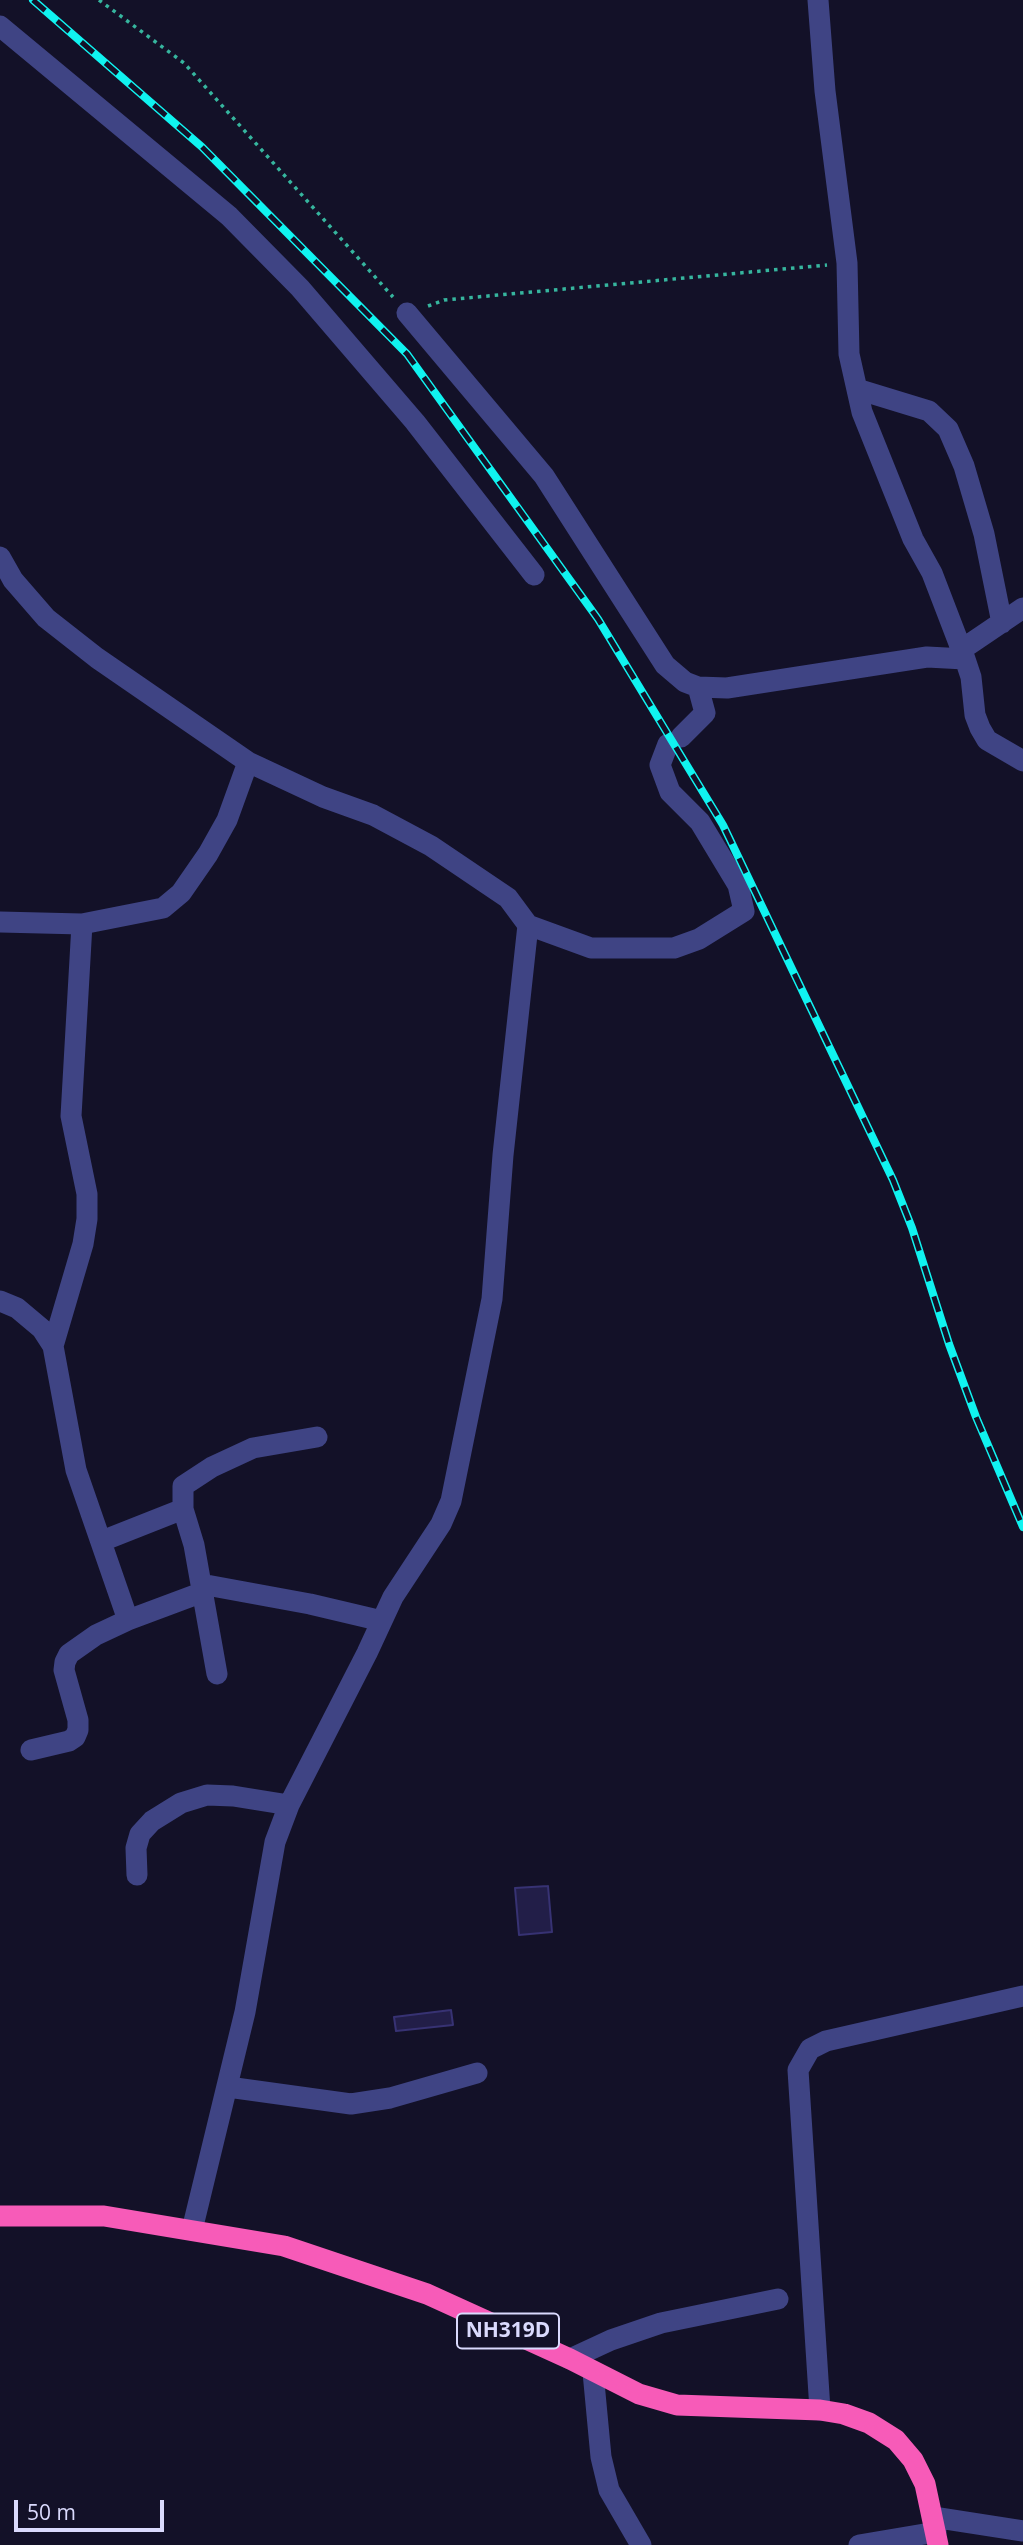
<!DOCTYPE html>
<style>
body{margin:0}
#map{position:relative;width:1023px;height:2545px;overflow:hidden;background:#131128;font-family:"Open Sans",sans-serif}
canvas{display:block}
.scale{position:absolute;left:14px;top:2500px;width:150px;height:32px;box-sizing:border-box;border:4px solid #dadafd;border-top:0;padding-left:9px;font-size:21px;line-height:24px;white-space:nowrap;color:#dadafd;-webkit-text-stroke:5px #131128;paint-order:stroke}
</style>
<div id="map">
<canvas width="1023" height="2545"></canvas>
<div class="scale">50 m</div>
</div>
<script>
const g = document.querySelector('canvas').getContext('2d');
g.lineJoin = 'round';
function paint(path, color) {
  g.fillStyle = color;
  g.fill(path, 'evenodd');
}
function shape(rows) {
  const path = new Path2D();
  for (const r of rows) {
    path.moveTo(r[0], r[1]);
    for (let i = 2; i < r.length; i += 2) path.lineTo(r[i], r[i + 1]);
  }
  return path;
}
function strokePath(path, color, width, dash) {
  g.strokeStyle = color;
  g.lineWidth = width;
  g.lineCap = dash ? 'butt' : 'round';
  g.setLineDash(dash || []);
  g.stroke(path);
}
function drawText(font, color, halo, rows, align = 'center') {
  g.font = font + ' "Open Sans",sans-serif';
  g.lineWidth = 6;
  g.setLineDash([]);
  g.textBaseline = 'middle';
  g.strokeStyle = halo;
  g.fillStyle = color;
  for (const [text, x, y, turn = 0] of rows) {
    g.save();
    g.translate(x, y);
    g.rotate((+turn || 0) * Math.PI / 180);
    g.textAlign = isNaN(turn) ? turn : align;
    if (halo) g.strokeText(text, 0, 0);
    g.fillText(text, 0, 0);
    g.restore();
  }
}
const building = shape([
 [548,1886,552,1932,519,1935,515,1888,548,1886],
 [451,2010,453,2025,396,2031,394,2017,451,2010]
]);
paint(building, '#221e48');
strokePath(building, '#373273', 2);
strokePath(shape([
 [99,0,184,63,393,297],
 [428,306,444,300,827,265]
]), '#36b59e', 3.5, [3.5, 5]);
strokePath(shape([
 [818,0,825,91,847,263,849,354,862,412,913,539,932,573,965,659],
 [0,26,229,216,300,288,415,422,534,575],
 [407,313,544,476,665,665,685,682,698,687,727,688,927,657,965,659,971,677,975,715,980,728,987,740,1023,761],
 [857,389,929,411,948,429,964,466,984,534,1002,623],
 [0,557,13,580,46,618,97,658,248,762,323,797,373,815,431,846,508,898,528,925,591,948,674,948,699,939,744,911,738,885,700,822,670,792,660,765,668,744],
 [961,650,1023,608],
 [681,737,705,713,698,687],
 [0,922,82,924,163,908,181,893,208,854,227,820,248,762],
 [0,1301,17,1308,42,1329,53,1346,76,1470,128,1620],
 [53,1346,83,1244,87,1219,87,1194,71,1116,82,924],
 [183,1509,183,1486,212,1467,253,1448,317,1437],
 [102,1541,183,1509,194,1545,217,1674],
 [201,1584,310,1604,382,1621],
 [31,1750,69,1741,75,1737,78,1730,78,1720,64,1670,65,1662,69,1654,96,1635,128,1620,203,1592],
 [137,1875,136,1848,140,1834,152,1821,181,1803,207,1795,233,1796,289,1805],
 [228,2087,351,2104,390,2098,477,2073],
 [192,2230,245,2012,275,1842,289,1805,367,1653,393,1597,441,1524,451,1501,492,1299,503,1155,528,925],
 [570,2359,611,2340,661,2323,778,2299],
 [593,2372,601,2457,609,2490,641,2545],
 [820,2410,798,2070,810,2049,826,2041,1023,1996],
 [933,2517,1023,2531],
 [859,2545,936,2532]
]), '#3f4484', 21);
strokePath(shape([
 [0,2216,104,2216,284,2246,427,2294,570,2359,639,2394,677,2405,820,2410,844,2414,869,2423,896,2440,913,2460,925,2484,938,2545]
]), '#f75bb8', 21);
const rail = shape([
 [33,0,202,147,407,354,598,619,723,825,893,1180,912,1228,949,1344,976,1417,1023,1527]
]);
strokePath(rail, '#10f3f0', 8);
strokePath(rail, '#131128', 5, [16]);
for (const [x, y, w] of [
 [508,2331,102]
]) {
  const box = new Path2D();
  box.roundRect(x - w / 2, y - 17.5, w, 35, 5);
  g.fillStyle = '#131128';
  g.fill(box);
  strokePath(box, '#dadafd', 2);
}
drawText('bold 21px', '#dadafd', null, [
 ["NH319D",508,2331]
]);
</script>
